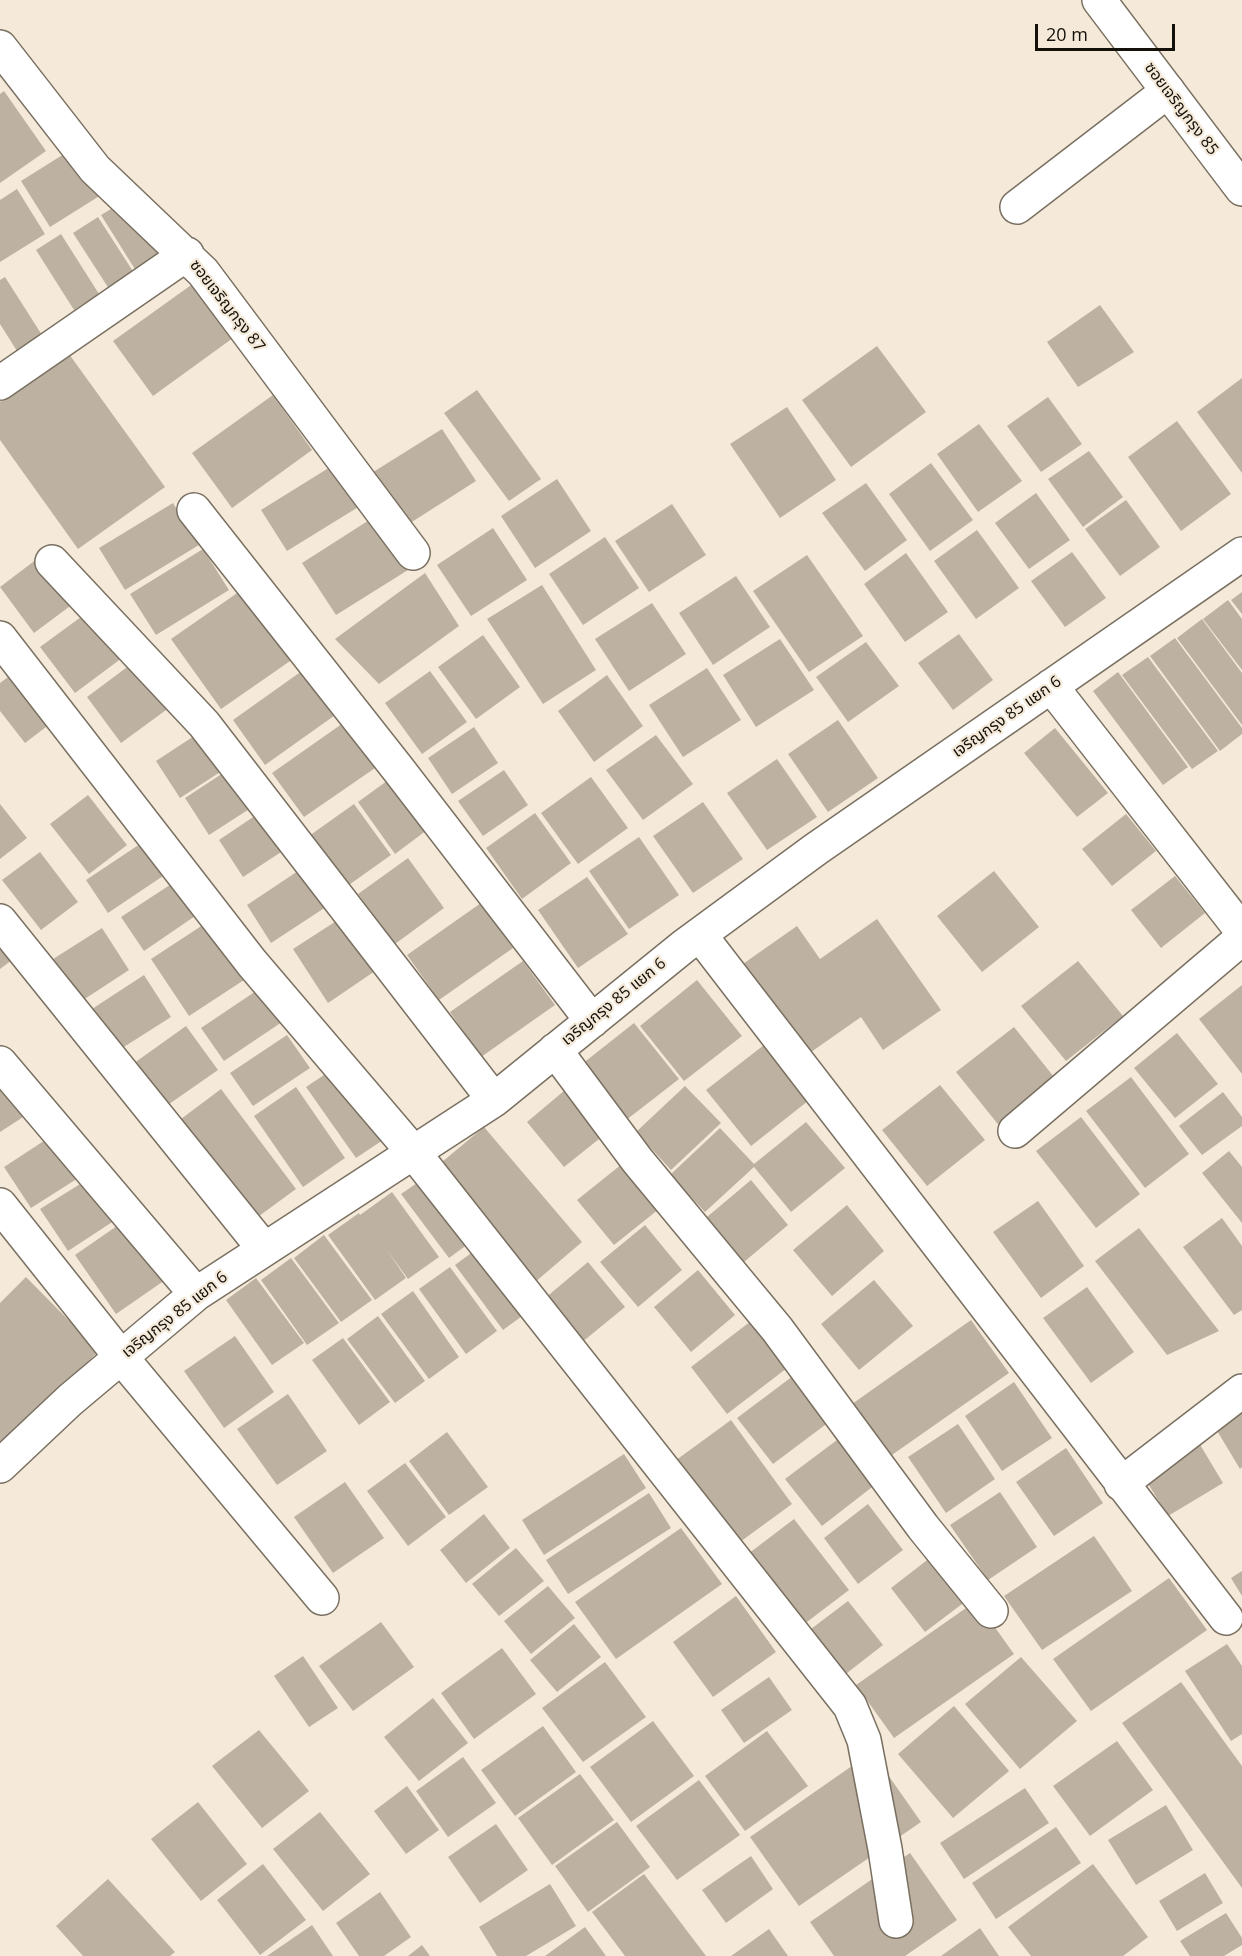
<!DOCTYPE html>
<meta charset="utf-8">
<style>
body{margin:0}
#map{position:relative;width:1242px;height:1956px;overflow:hidden;background:#f5ead9;font-family:"Open Sans",sans-serif}
canvas{display:block}
.scale{position:absolute;left:1035px;top:24px;width:140px;height:27px;box-sizing:border-box;border:3px solid #14110b;border-top:0;padding-left:8px;font-size:18px;line-height:21px;white-space:nowrap;color:#14110b;-webkit-text-stroke:4px #f5ead9;paint-order:stroke}
</style>
<div id="map">
<canvas width="1242" height="1956"></canvas>
<div class="scale">20 m</div>
</div>
<script>
const g = document.querySelector('canvas').getContext('2d');
g.lineJoin = 'round';
function paint(path, color) {
  g.fillStyle = color;
  g.fill(path, 'evenodd');
}
function shape(rows) {
  const path = new Path2D();
  for (const r of rows) {
    path.moveTo(r[0], r[1]);
    for (let i = 2; i < r.length; i += 2) path.lineTo(r[i], r[i + 1]);
  }
  return path;
}
function strokePath(path, color, width, dash) {
  g.strokeStyle = color;
  g.lineWidth = width;
  g.lineCap = dash ? 'butt' : 'round';
  g.setLineDash(dash || []);
  g.stroke(path);
}
function drawText(font, color, halo, rows, align = 'center') {
  g.font = font + ' "Open Sans","Noto Sans Thai",sans-serif';
  g.lineWidth = 4.5;
  g.setLineDash([]);
  g.textBaseline = 'middle';
  g.strokeStyle = halo;
  g.fillStyle = color;
  for (const [text, x, y, turn = 0] of rows) {
    g.save();
    g.translate(x, y);
    g.rotate((+turn || 0) * Math.PI / 180);
    g.textAlign = isNaN(turn) ? turn : align;
    if (halo) g.strokeText(text, 0, 0);
    g.fillText(text, 0, 0);
    g.restore();
  }
}
paint(shape([
 [4,91,46,151,0,183,0,94],
 [72,149,101,195,50,227,21,181],
 [17,189,45,234,0,262,0,200],
 [126,200,163,258,138,274,101,215],
 [98,217,136,276,111,292,73,233],
 [61,234,99,294,74,310,36,250],
 [5,277,42,335,17,351,0,324,0,280],
 [194,283,233,338,153,396,113,341],
 [1100,305,1134,352,1078,387,1047,342],
 [877,346,926,412,851,467,802,400],
 [69,354,165,487,78,549,0,440,0,402],
 [1242,378,1242,473,1197,412],
 [477,390,541,479,509,501,444,413],
 [273,395,312,450,232,508,192,453],
 [1048,397,1082,444,1041,472,1007,426],
 [787,407,836,480,780,518,730,444],
 [1177,421,1231,494,1181,531,1128,457],
 [979,424,1022,481,978,512,937,454],
 [442,429,476,481,404,527,370,474],
 [1089,451,1123,497,1083,527,1048,479],
 [931,463,973,520,930,551,889,494],
 [335,464,360,506,287,551,261,510],
 [557,479,591,531,535,568,501,516],
 [866,483,907,540,865,571,822,513],
 [1036,493,1070,540,1029,569,995,523],
 [1126,500,1160,547,1120,576,1085,529],
 [173,503,199,545,125,590,99,548],
 [672,504,706,555,649,592,615,541],
 [374,517,408,570,336,615,302,563],
 [493,528,527,580,471,616,437,565],
 [977,530,1019,588,976,619,934,561],
 [605,537,639,588,583,625,549,574],
 [54,546,89,592,34,633,0,587],
 [203,549,229,590,156,635,130,594],
 [1072,552,1106,598,1065,627,1031,581],
 [906,553,948,612,905,642,864,584],
 [807,555,863,636,809,672,753,591],
 [425,573,459,626,379,684,335,639],
 [736,576,770,627,713,665,679,613],
 [542,585,596,670,543,704,487,619],
 [243,589,293,659,221,709,171,639],
 [1242,592,1242,614,1231,600],
 [1228,600,1242,619,1242,670,1203,619],
 [652,603,686,654,629,691,595,639],
 [96,606,130,652,75,693,40,647],
 [1202,619,1242,673,1242,725,1177,638],
 [959,634,993,680,953,710,918,663],
 [483,635,520,687,476,719,438,667],
 [1175,638,1242,728,1242,734,1220,751,1150,656],
 [780,639,814,690,756,727,723,675],
 [866,642,899,686,848,722,816,677],
 [142,656,177,702,121,743,87,697],
 [1148,657,1218,751,1192,769,1122,675],
 [24,665,63,714,25,743,0,711,0,683],
 [306,668,338,713,265,765,233,720],
 [707,668,741,720,683,757,649,705],
 [430,671,467,722,422,754,385,703],
 [1118,672,1188,767,1163,785,1093,691],
 [607,675,643,726,594,762,558,711],
 [838,720,878,778,828,812,788,754],
 [217,721,242,758,180,798,156,761],
 [346,721,378,766,304,817,272,773],
 [474,727,498,763,452,794,428,758],
 [1055,728,1108,793,1077,817,1024,753],
 [656,735,693,784,643,820,606,770],
 [246,758,271,795,209,835,185,798],
 [777,759,817,817,767,850,727,793],
 [402,770,439,821,395,854,358,802],
 [504,770,528,805,483,836,458,801],
 [591,777,628,828,578,864,541,813],
 [88,795,127,845,89,874,50,824],
 [280,799,304,837,243,877,219,840],
 [703,802,743,859,693,893,653,836],
 [0,804,27,838,0,859],
 [354,804,391,855,346,887,309,836],
 [535,813,571,863,522,899,486,848],
 [1126,814,1156,851,1112,886,1082,849],
 [639,837,679,895,629,929,589,871],
 [143,842,166,874,108,913,86,880],
 [40,852,78,902,41,930,2,880],
 [408,858,444,908,395,944,358,894],
 [307,865,332,903,271,943,247,905],
 [994,871,1039,927,982,972,937,916],
 [1175,876,1205,913,1161,948,1131,910],
 [587,877,628,934,578,968,538,910],
 [179,879,201,912,144,951,121,917],
 [481,903,513,948,439,1000,407,955],
 [344,916,378,969,328,1003,293,949],
 [877,919,941,1010,883,1050,861,1017,804,1057,740,966,797,926,820,959],
 [209,921,247,978,189,1016,151,959],
 [102,928,129,970,77,1004,50,961],
 [0,935,16,957,0,969],
 [523,961,555,1005,481,1057,450,1012],
 [1078,961,1123,1016,1066,1061,1021,1006],
 [144,975,171,1017,119,1050,92,1009],
 [697,980,742,1036,684,1081,640,1026],
 [1242,985,1242,1074,1199,1019],
 [259,989,282,1022,224,1061,201,1028],
 [634,1023,679,1079,621,1124,577,1068],
 [186,1026,218,1070,162,1109,130,1066],
 [1014,1027,1058,1082,1001,1128,956,1072],
 [1177,1033,1218,1084,1175,1118,1134,1068],
 [287,1035,310,1068,253,1106,230,1073],
 [764,1045,808,1101,751,1146,706,1090],
 [348,1059,398,1130,356,1158,306,1087],
 [0,1073,34,1110,0,1132],
 [1131,1077,1189,1154,1145,1188,1086,1111],
 [571,1085,609,1131,564,1167,527,1122],
 [940,1085,985,1140,927,1186,882,1130],
 [685,1086,721,1123,671,1170,636,1132],
 [296,1087,345,1158,303,1187,254,1116],
 [221,1089,296,1189,240,1230,165,1131],
 [1223,1092,1242,1117,1242,1126,1202,1155,1179,1126],
 [1081,1117,1140,1194,1096,1228,1036,1151],
 [806,1122,845,1168,791,1212,754,1167,705,1212,670,1175,720,1128,754,1164],
 [484,1127,582,1242,534,1283,436,1167],
 [56,1133,83,1175,31,1208,4,1167],
 [1229,1151,1242,1167,1242,1223,1202,1173],
 [622,1164,659,1209,614,1245,577,1200],
 [433,1172,479,1236,449,1258,401,1194],
 [93,1176,120,1217,68,1251,40,1209],
 [751,1180,788,1225,744,1262,707,1217],
 [392,1192,439,1257,408,1279,387,1250,406,1278,375,1300,328,1235,359,1213,360,1215],
 [1038,1201,1084,1266,1041,1298,993,1232],
 [847,1205,884,1251,832,1296,793,1250],
 [1222,1218,1242,1246,1242,1310,1234,1315,1183,1247],
 [127,1219,168,1278,116,1314,75,1255],
 [645,1225,682,1270,638,1307,600,1262],
 [1139,1228,1219,1331,1167,1355,1095,1261],
 [324,1235,372,1300,341,1322,294,1258],
 [486,1242,533,1308,503,1330,455,1265],
 [291,1258,339,1323,307,1345,261,1280],
 [588,1262,625,1307,581,1343,544,1299],
 [450,1267,497,1331,466,1354,419,1289],
 [698,1270,735,1315,691,1352,654,1307],
 [26,1277,99,1351,0,1446,0,1303],
 [256,1278,304,1343,272,1365,226,1300],
 [874,1280,913,1326,859,1370,821,1324],
 [1087,1287,1134,1352,1091,1383,1043,1318],
 [413,1291,459,1357,429,1379,381,1314],
 [378,1316,425,1381,395,1403,347,1339],
 [755,1318,791,1365,727,1414,691,1367],
 [971,1320,1009,1373,889,1457,852,1404],
 [235,1336,274,1392,224,1428,184,1371],
 [343,1338,390,1402,359,1425,312,1360],
 [801,1370,837,1416,773,1464,737,1418],
 [1014,1382,1052,1438,1002,1471,965,1416],
 [288,1394,327,1451,277,1485,237,1429],
 [1242,1413,1242,1467,1240,1469,1216,1429],
 [731,1420,792,1504,729,1550,668,1466],
 [958,1424,995,1479,946,1513,908,1457],
 [849,1431,885,1477,822,1526,785,1479],
 [447,1432,488,1487,449,1515,409,1461],
 [1199,1443,1223,1483,1168,1516,1144,1477],
 [1066,1448,1103,1503,1054,1536,1016,1482],
 [624,1454,646,1488,544,1555,522,1520],
 [405,1463,446,1517,408,1546,367,1491],
 [345,1482,384,1538,333,1573,294,1517],
 [1000,1492,1037,1547,988,1580,950,1525],
 [649,1493,671,1528,568,1594,546,1560],
 [868,1504,903,1550,858,1584,824,1538],
 [484,1514,510,1548,466,1583,440,1550],
 [794,1519,849,1590,803,1625,748,1554],
 [681,1528,722,1584,616,1659,575,1602],
 [1094,1536,1132,1591,1042,1650,1004,1596],
 [516,1548,544,1581,499,1616,472,1584],
 [935,1554,970,1598,925,1632,891,1588],
 [1242,1571,1242,1596,1231,1578],
 [1169,1578,1207,1630,1091,1711,1053,1659],
 [548,1586,575,1618,531,1654,504,1621],
 [736,1596,776,1652,713,1697,673,1642],
 [848,1601,883,1645,838,1680,803,1635],
 [976,1601,1014,1654,894,1738,856,1685],
 [381,1622,414,1667,353,1711,319,1666],
 [574,1624,601,1657,557,1692,530,1660],
 [1227,1644,1242,1666,1242,1734,1231,1741,1185,1671],
 [502,1648,536,1694,474,1739,441,1693],
 [303,1656,338,1708,309,1727,274,1676],
 [1021,1657,1077,1721,1020,1769,965,1704],
 [605,1662,646,1717,583,1762,542,1708],
 [769,1677,792,1710,744,1743,721,1710],
 [1181,1682,1242,1766,1242,1888,1122,1723],
 [433,1698,468,1743,419,1781,384,1737],
 [954,1706,1009,1771,953,1818,898,1754],
 [653,1721,694,1776,631,1822,590,1767],
 [543,1726,576,1772,515,1816,481,1770],
 [259,1730,309,1791,262,1828,212,1766],
 [767,1731,808,1786,745,1831,705,1776],
 [1117,1741,1153,1790,1090,1836,1053,1786],
 [872,1752,921,1822,799,1906,750,1837],
 [463,1757,496,1803,448,1837,416,1791],
 [580,1774,614,1820,552,1865,518,1818],
 [699,1780,740,1835,677,1880,636,1826],
 [407,1786,439,1830,406,1854,374,1811],
 [1025,1788,1049,1823,964,1879,940,1843],
 [198,1802,247,1864,201,1901,151,1839],
 [1166,1805,1193,1850,1136,1885,1108,1840],
 [320,1812,370,1874,323,1911,273,1849],
 [617,1822,650,1867,588,1912,555,1866],
 [496,1824,528,1870,480,1903,448,1857],
 [1056,1827,1081,1863,996,1919,972,1883],
 [910,1853,957,1920,905,1956,834,1956,810,1922],
 [751,1856,773,1889,726,1923,702,1890],
 [263,1864,306,1920,260,1955,217,1900],
 [1093,1864,1148,1937,1123,1956,1031,1956,1008,1927],
 [1205,1873,1223,1903,1177,1931,1159,1901],
 [644,1874,706,1956,625,1956,592,1912],
 [108,1879,175,1952,170,1956,83,1956,56,1926],
 [550,1884,576,1926,526,1956,497,1956,479,1927],
 [380,1892,411,1937,384,1956,359,1956,336,1923],
 [1226,1913,1242,1938,1242,1945,1224,1956,1190,1956,1180,1941],
 [312,1925,333,1956,267,1956],
 [585,1927,606,1956,545,1956],
 [980,1928,999,1956,941,1956],
 [769,1929,788,1956,731,1956],
 [422,1945,430,1956,408,1956]
]), '#bdb2a2');
const minor = shape([
 [0,47,95,169,203,272,413,553],
 [1017,207,1168,91],
 [0,383,187,254],
 [194,510,398,769,592,1021],
 [52,562,204,724,494,1100],
 [0,638,252,963,414,1153,850,1706,864,1740,885,1849,896,1921],
 [1051,686,1242,931],
 [0,921,264,1249],
 [700,935,1226,1618],
 [555,1050,637,1160,777,1329,923,1527,991,1611],
 [0,1063,196,1294],
 [1015,1131,1242,938],
 [0,1205,121,1357,322,1598],
 [0,1466,70,1400,196,1294,494,1100,684,946,816,849,1242,554],
 [1121,1484,1242,1391]
]);
const tertiary = shape([
 [1099,0,1242,189]
]);
strokePath(minor, '#7a7061', 36);
strokePath(tertiary, '#7a7061', 36);
strokePath(minor, '#fff', 33);
strokePath(tertiary, '#fff', 33);
drawText('16px', '#14110b', '#f5ead9', [
 ["ซอยเจริญกรุง 85",1181,109,53],
 ["ซอยเจริญกรุง 87",227,306,52],
 ["เจริญกรุง 85 แยก 6",1007,717,-35],
 ["เจริญกรุง 85 แยก 6",614,1002,-39],
 ["เจริญกรุง 85 แยก 6",175,1315,-38]
]);
</script>
